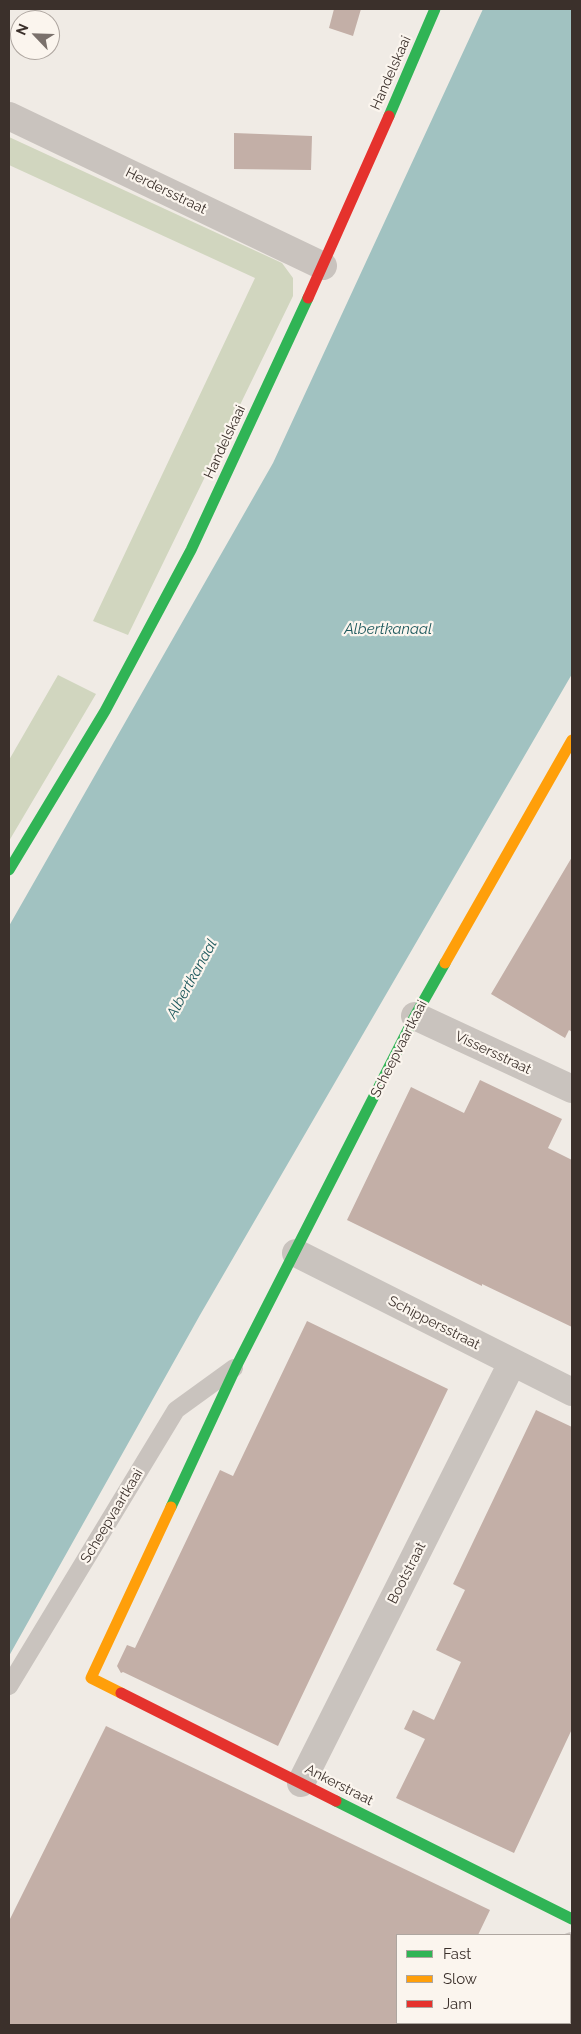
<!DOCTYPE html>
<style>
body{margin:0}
#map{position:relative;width:581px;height:2034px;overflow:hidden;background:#f0ebe5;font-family:Raleway,sans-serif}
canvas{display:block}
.frame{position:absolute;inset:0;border:10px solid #3b302b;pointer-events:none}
.legend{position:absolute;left:396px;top:1934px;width:175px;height:90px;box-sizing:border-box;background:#fbf5ee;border:1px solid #aea6a0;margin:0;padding:6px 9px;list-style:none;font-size:15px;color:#3b302b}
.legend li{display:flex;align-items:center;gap:10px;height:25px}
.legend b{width:25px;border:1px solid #aea6a0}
.north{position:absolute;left:10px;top:10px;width:50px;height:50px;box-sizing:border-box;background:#fbf5ee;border:1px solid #aea6a0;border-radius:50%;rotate:294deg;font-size:14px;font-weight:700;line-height:20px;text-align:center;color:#3b302b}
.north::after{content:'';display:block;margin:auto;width:18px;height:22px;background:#7a716c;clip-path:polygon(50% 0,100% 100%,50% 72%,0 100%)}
</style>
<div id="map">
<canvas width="581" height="2034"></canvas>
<div class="frame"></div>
<ul class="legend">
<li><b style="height:6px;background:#30b455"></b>Fast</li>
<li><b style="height:6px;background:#ff9f0a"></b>Slow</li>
<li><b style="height:6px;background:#e5322d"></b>Jam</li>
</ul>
<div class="north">N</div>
</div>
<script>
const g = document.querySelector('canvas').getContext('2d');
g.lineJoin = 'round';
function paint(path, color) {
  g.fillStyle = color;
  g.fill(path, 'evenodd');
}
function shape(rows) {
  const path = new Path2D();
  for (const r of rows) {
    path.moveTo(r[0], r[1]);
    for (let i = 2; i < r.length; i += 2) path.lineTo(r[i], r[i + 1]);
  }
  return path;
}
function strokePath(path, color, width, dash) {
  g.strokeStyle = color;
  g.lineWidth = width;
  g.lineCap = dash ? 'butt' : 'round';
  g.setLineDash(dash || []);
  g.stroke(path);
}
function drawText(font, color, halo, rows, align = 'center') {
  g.font = font + ' Raleway,sans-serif';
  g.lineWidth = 4.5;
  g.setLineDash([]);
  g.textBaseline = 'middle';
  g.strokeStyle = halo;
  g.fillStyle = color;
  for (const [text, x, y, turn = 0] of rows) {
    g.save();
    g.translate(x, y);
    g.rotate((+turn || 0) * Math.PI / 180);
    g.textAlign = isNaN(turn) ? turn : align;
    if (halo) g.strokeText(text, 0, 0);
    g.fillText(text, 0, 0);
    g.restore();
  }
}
paint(shape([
 [9,137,282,263,293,278,293,296,128,635,93,621,255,278,9,165],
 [58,675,96,694,9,841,9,760]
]), '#d1d6bf');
paint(shape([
 [483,9,572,9,572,674,200,1315,9,1656,9,926,273,463]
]), '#a1c2c1');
paint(shape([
 [334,9,361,9,353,36,329,28],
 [234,133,312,136,311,170,234,169],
 [572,857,572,1032,569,1030,565,1038,491,994],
 [480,1080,562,1119,548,1148,572,1160,572,1327,482,1284,482,1286,347,1220,411,1087,464,1113],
 [307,1321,448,1389,278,1746,123,1672,121,1673,117,1666,127,1645,135,1648,220,1470,233,1476],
 [536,1410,572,1427,572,1729,514,1853,396,1798,425,1739,404,1729,413,1710,434,1720,461,1662,436,1650,465,1590,453,1584],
 [106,1726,490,1910,478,1935,397,1935,397,2023,434,2023,433,2025,9,2025,9,1921]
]), '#c3afa7');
strokePath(shape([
 [9,1686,176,1410,234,1368]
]), '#c9c3be', 18);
strokePath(shape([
 [9,116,323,266],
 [415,1016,572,1089],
 [296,1253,572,1392],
 [301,1783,512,1363],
 [570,1952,572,1946],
 [535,2025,536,2023]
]), '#c9c3be', 28);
strokePath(shape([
 [389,116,435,9],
 [9,870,105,711,191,550,308,298],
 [171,1507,237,1365,415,1016,445,963],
 [336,1801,572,1919]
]), '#30b455', 11);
strokePath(shape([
 [445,963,572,740],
 [121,1693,91,1678,171,1507]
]), '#ff9f0a', 11);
strokePath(shape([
 [308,298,389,116],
 [121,1693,336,1801]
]), '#e5322d', 11);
drawText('14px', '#3b302b', '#fbf5ee', [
 ["Handelskaai",391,73,-66],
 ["Herdersstraat",166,191,26],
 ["Handelskaai",225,442,-65],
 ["Scheepvaartkaai",399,1049,-63],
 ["Vissersstraat",493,1053,25],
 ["Schippersstraat",434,1323,27],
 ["Scheepvaartkaai",112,1516,-59],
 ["Bootstraat",407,1573,-63],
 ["Ankerstraat",339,1785,27]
]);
drawText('italic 15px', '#1f5a5e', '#fbf5ee', [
 ["Albertkanaal",388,629],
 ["Albertkanaal",192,979,-61]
]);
</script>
